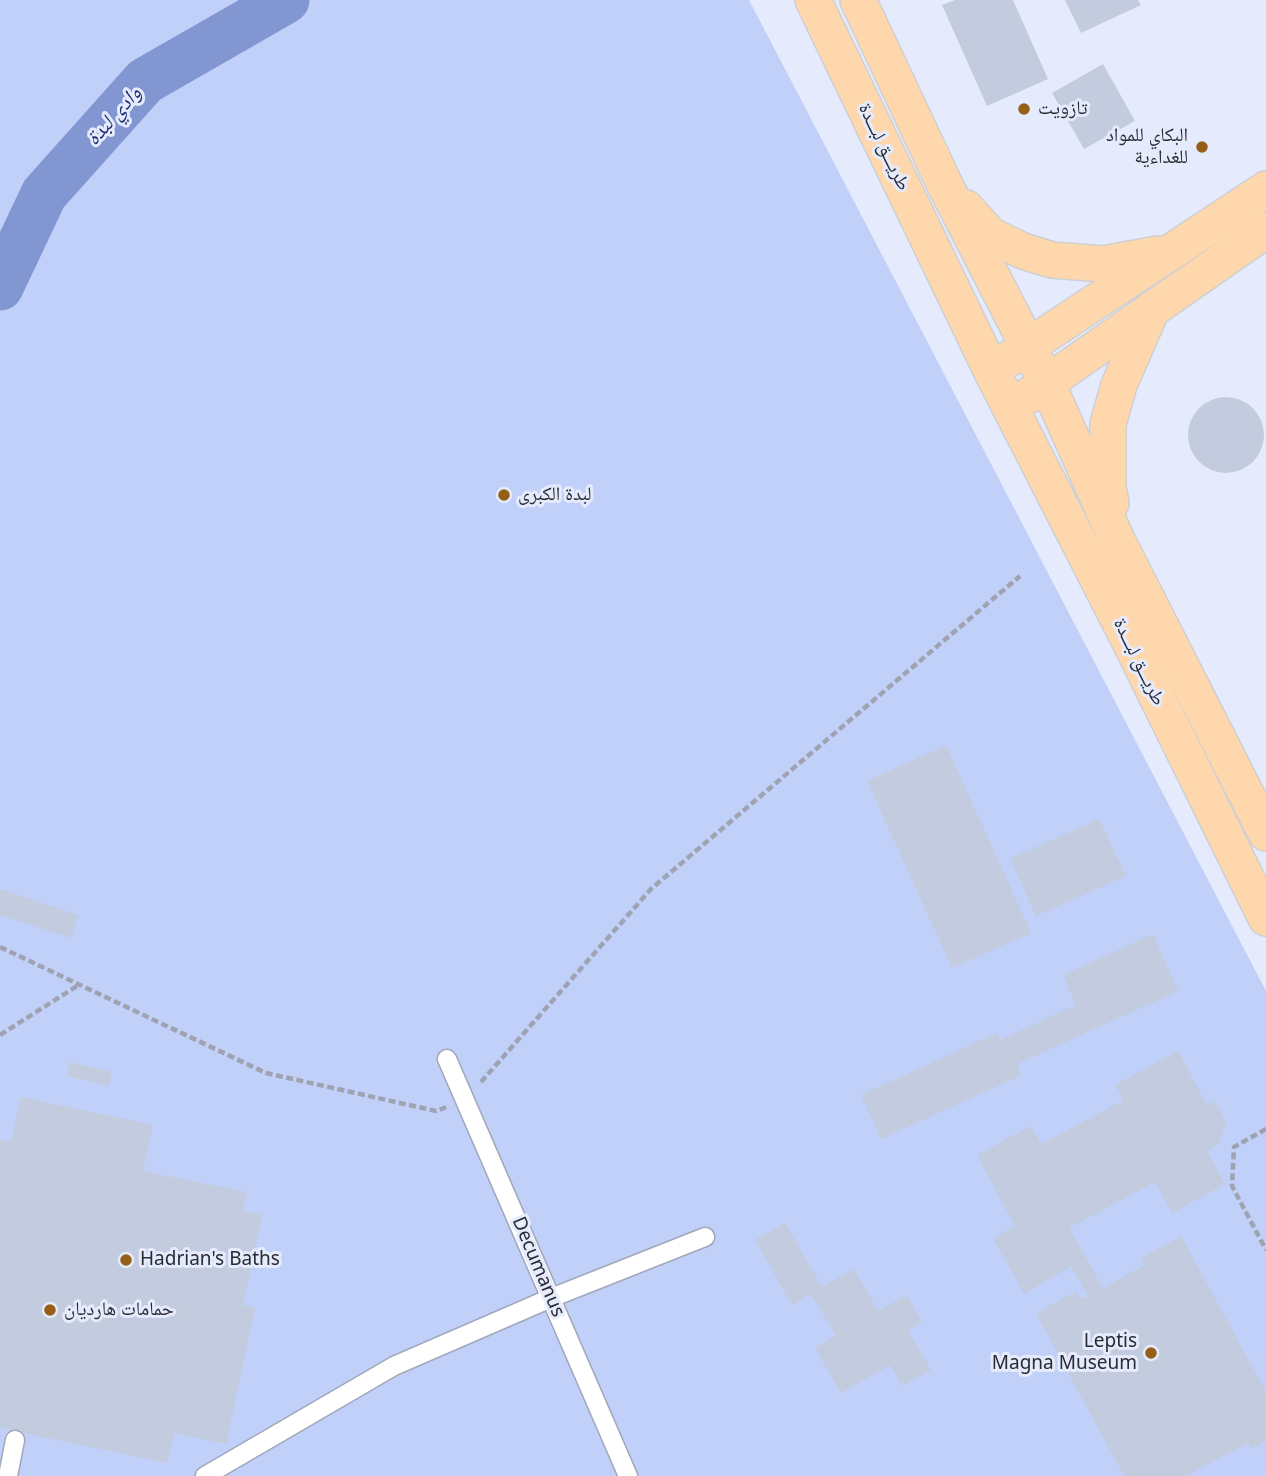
<!DOCTYPE html>
<meta charset="utf-8">
<style>
body{margin:0}
canvas{display:block;background:#e5ebfc}
</style>
<canvas width="1266" height="1476"></canvas>
<script>
const g = document.querySelector('canvas').getContext('2d');
g.lineJoin = 'round';
function paint(path, color) {
  g.fillStyle = color;
  g.fill(path, 'evenodd');
}
function shape(rows) {
  const path = new Path2D();
  for (const r of rows) {
    if (r.length === 3) {
      path.moveTo(r[0] + r[2], r[1]);
      path.arc(r[0], r[1], r[2], 0, 2 * Math.PI);
      continue;
    }
    path.moveTo(r[0], r[1]);
    for (let i = 2; i < r.length; i += 2) path.lineTo(r[i], r[i + 1]);
  }
  return path;
}
function strokePath(path, color, width, dash) {
  g.strokeStyle = color;
  g.lineWidth = width;
  g.lineCap = dash ? 'butt' : 'round';
  g.setLineDash(dash || []);
  g.stroke(path);
}
function drawText(font, color, halo, rows, align = 'center') {
  g.font = font + ' "Noto Sans","Noto Naskh Arabic",sans-serif';
  g.lineWidth = 6;
  g.setLineDash([]);
  g.textBaseline = 'middle';
  g.strokeStyle = halo;
  g.fillStyle = color;
  for (const [text, x, y, turn = 0] of rows) {
    g.save();
    g.translate(x, y);
    g.rotate((+turn || 0) * Math.PI / 180);
    g.textAlign = isNaN(turn) ? turn : align;
    if (halo) g.strokeText(text, 0, 0);
    g.fillText(text, 0, 0);
    g.restore();
  }
}
paint(shape([
 [0,0,749,0,1266,991,1266,1476,0,1476]
]), '#c0d0f9');
strokePath(shape([
 [0,287,44,194,145,81,286,0]
]), '#8297d2', 47);
paint(shape([
 [955,0,1013,0,1048,79,987,106,942,5],
 [1065,0,1138,0,1141,5,1081,33],
 [1103,64,1135,121,1084,149,1052,93],
 [1226,435,38],
 [946,745,1031,933,952,968,867,781],
 [1099,819,1126,876,1036,916,1010,859],
 [0,889,78,915,71,938,0,915],
 [1153,934,1178,991,1017,1064,1022,1075,881,1139,861,1095,997,1033,1000,1040,1076,1005,1063,975],
 [1178,1051,1207,1105,1215,1101,1226,1122,1218,1145,1207,1151,1225,1184,1172,1213,1155,1182,1069,1228,1103,1288,1145,1265,1141,1258,1181,1236,1266,1392,1266,1441,1252,1449,1248,1443,1186,1476,1124,1476,1036,1313,1077,1291,1081,1299,1088,1296,1071,1266,1024,1294,993,1238,1015,1226,977,1155,1031,1126,1041,1144,1124,1100,1115,1085],
 [70,1062,112,1072,109,1086,67,1076],
 [21,1097,153,1125,143,1171,247,1192,243,1211,262,1215,243,1305,255,1308,226,1444,174,1433,167,1463,0,1428,0,1140,11,1142],
 [785,1223,822,1287,854,1269,878,1311,907,1295,922,1322,908,1330,931,1370,902,1386,890,1365,841,1393,815,1348,836,1336,811,1294,792,1305,755,1240]
]), '#c3cbde');
const pedestrian = shape([
 [447,1059,628,1476],
 [8,1476,15,1440],
 [205,1476,394,1366,551,1298,705,1237]
]);
const primary = shape([
 [813,0,991,370,1130,642,1266,918],
 [858,0,945,185,1047,383,1116,538,1266,833],
 [966,208,990,235,1023,251,1052,260,1103,264,1158,254],
 [1009,359,1266,189],
 [1028,396,1266,230],
 [1111,503,1108,487,1108,424,1119,385,1152,309]
]);
strokePath(pedestrian, '#a1a8bb', 21);
strokePath(primary, '#d0d0d2', 38);
strokePath(shape([
 [0,947,266,1073,436,1111,447,1107],
 [0,1035,77,986],
 [481,1082,651,889,1020,576],
 [1266,1129,1234,1147,1232,1186,1266,1250]
]), '#9fa3b1', 4.5, [7, 3.5]);
strokePath(pedestrian, '#fff', 18);
strokePath(primary, '#ffd7ac', 35);
for (const [x, y, r, color] of [
 [1024,109,7,"#965f18"],
 [1202,147,7,"#965f18"],
 [504,495,7,"#965f18"],
 [126,1260,7,"#965f18"],
 [50,1310,7,"#965f18"],
 [1151,1353,7,"#965f18"]
]) {
  const dot = new Path2D();
  dot.arc(x, y, r, 0, 2 * Math.PI);
  g.fillStyle = color;
  g.fill(dot);
  strokePath(dot, '#e5ebfc', 2.5);
}
drawText('19px', '#282b32', '#e5ebfc', [
 ["تازويت",1038,109],
 ["البكاي للمواد",1188,136,"right"],
 ["للغداءية",1188,158,"right"],
 ["لبدة الكبرى",518,495],
 ["Hadrian's Baths",140,1260],
 ["حمامات هارديان",64,1310],
 ["Leptis",1137,1342,"right"],
 ["Magna Museum",1137,1364,"right"]
], 'left');
drawText('19px', '#282b32', '#e5ebfc', [
 ["طريـــق لبـــدة",884,147,64],
 ["طريـــق لبـــدة",1139,662,64],
 ["Decumanus",538,1267,67]
]);
drawText('italic 21px', '#1d2d72', '#e5ebfc', [
 ["وادي لبدة",114,116,-48]
]);
</script>
